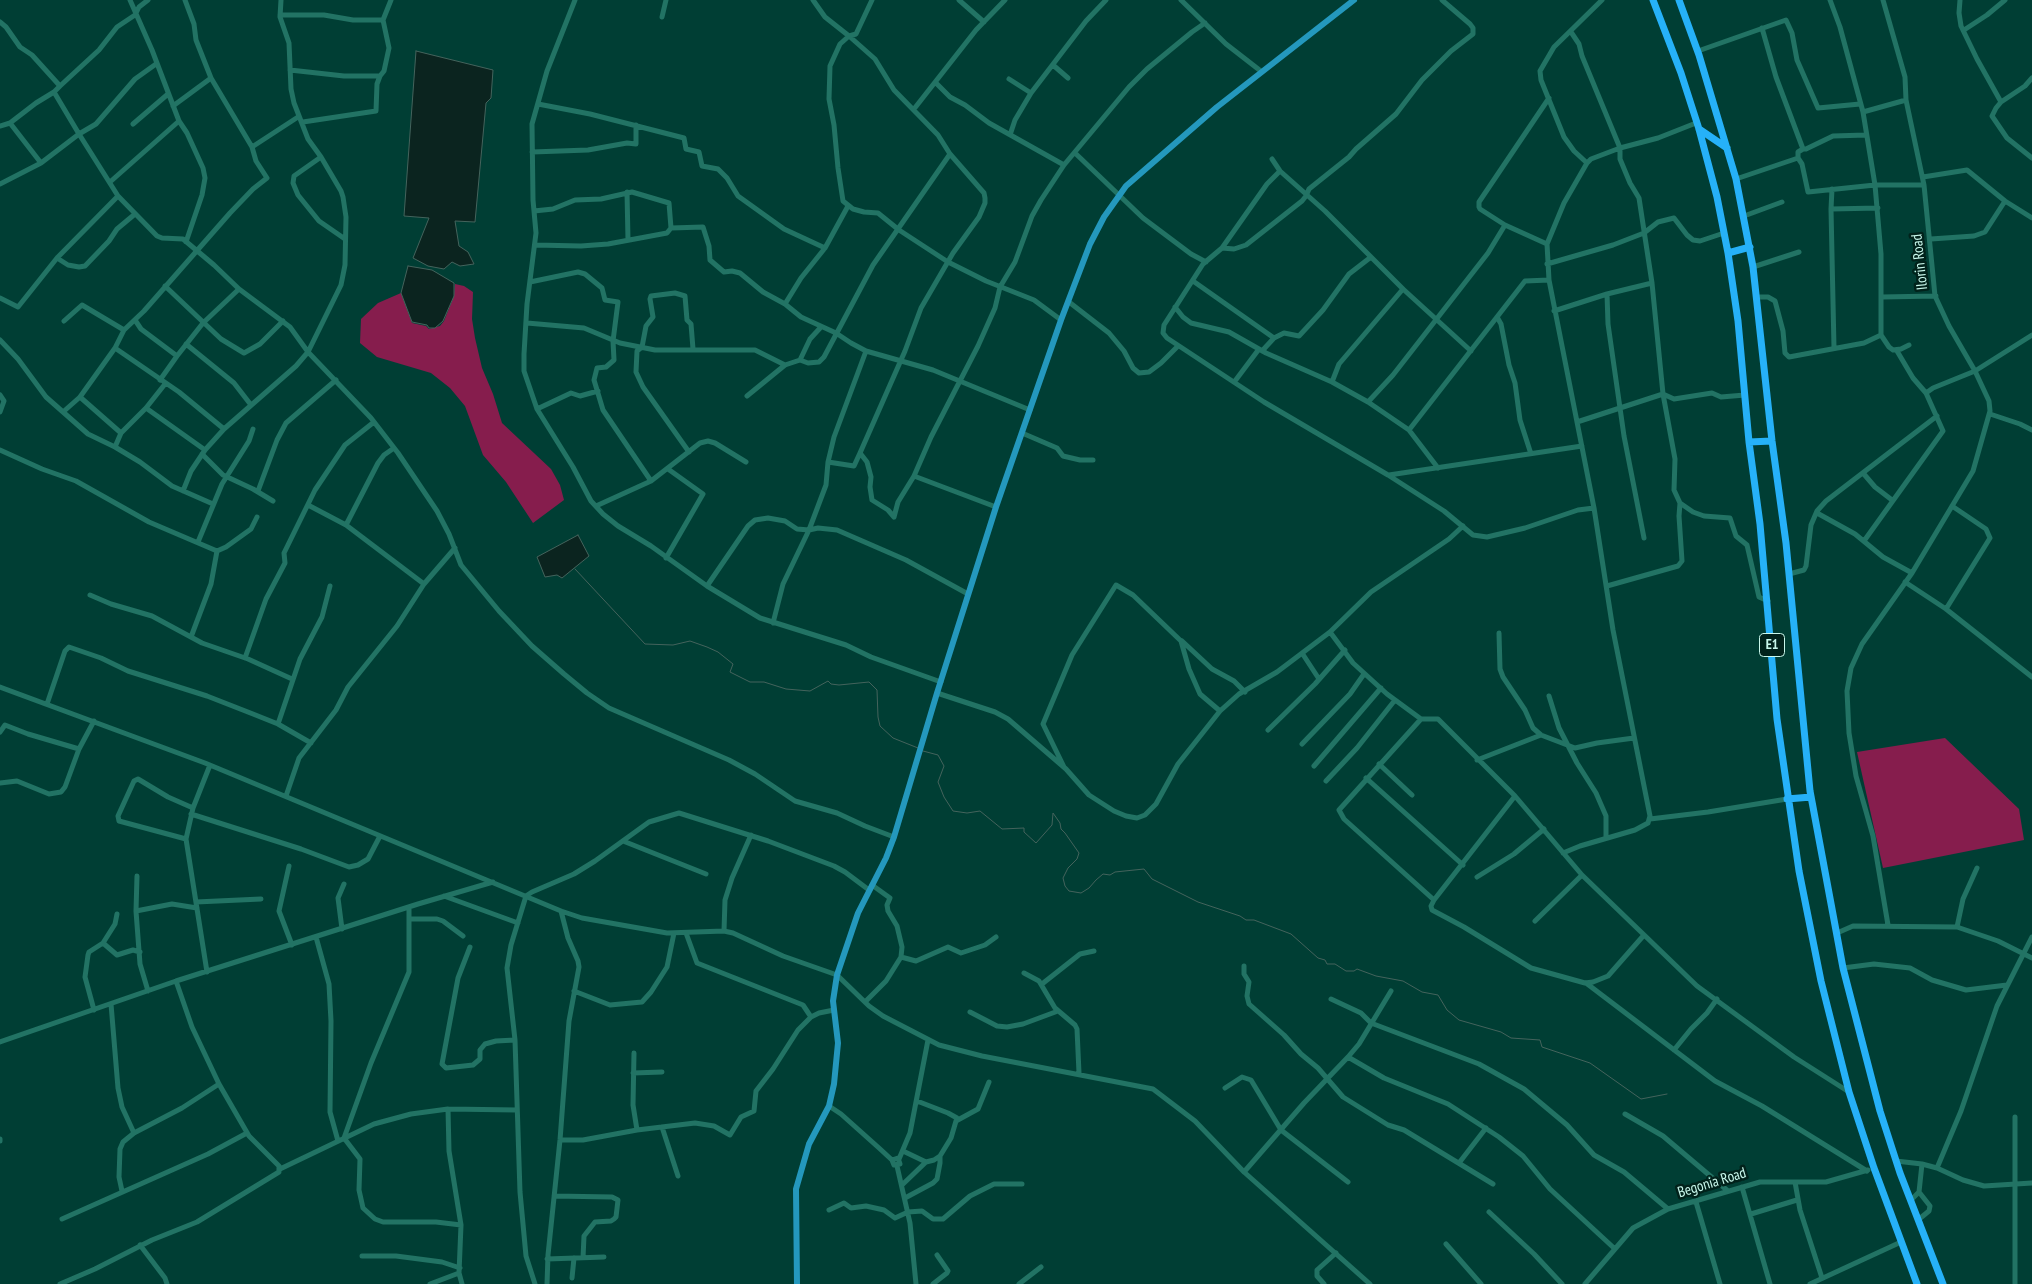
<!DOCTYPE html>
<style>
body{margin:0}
canvas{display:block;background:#003e34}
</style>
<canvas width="2032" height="1284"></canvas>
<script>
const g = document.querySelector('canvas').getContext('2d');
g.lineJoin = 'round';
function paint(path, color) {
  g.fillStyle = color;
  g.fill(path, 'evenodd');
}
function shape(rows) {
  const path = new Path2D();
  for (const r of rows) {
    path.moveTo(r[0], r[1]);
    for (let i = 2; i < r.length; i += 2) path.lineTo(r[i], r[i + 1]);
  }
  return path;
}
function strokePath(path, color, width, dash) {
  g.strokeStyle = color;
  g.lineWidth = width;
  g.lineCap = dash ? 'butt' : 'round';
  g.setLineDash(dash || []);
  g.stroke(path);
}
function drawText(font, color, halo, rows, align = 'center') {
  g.font = font + ' "PT Sans Narrow",sans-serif';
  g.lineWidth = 5;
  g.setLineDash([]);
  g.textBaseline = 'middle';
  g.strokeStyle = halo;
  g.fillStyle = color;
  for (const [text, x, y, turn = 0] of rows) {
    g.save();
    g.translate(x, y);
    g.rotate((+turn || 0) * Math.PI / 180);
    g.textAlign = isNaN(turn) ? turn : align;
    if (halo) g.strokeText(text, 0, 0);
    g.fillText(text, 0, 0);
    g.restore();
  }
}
paint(shape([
 [455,284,464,286,473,292,472,319,475,338,482,368,493,394,502,423,551,469,560,485,564,500,533,523,506,482,483,455,465,406,450,388,431,373,377,357,360,343,361,319,378,303,401,293,412,323,426,326,429,329,440,326,444,321,454,296],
 [1945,738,2019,809,2024,840,1883,868,1857,752]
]), '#861d4d');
const water = shape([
 [416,51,493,70,491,98,486,103,475,222,455,221,459,246,468,252,474,264,460,266,452,262,444,269,428,266,413,258,429,218,404,216,416,51],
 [408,266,432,270,454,283,454,296,443,321,435,328,429,328,427,325,412,322,401,293,408,266],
 [578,535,589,556,562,578,557,575,545,577,537,557,578,535]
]);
paint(water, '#0b241f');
strokePath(water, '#44635c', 1);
strokePath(shape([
 [575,569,645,644,673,645,690,641,707,647,718,652,733,664,730,672,750,682,764,682,786,689,810,691,828,681,831,684,839,685,869,682,877,690,878,717,880,726,893,738,918,748],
 [923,751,938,755,944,766,938,782,944,797,953,811,967,813,980,811,1002,829,1024,828,1024,832,1036,843,1052,825,1053,813,1060,823,1061,829,1065,833,1079,853,1077,859,1068,868,1063,878,1065,886,1069,891,1081,893,1089,888,1096,880,1103,874,1110,875,1115,872,1144,869,1152,879,1198,902,1240,916,1246,920,1254,920,1291,934,1318,958,1325,960,1327,964,1335,964,1346,971,1354,971,1357,969,1376,976,1403,981,1422,992,1438,995,1447,1010,1459,1020,1501,1032,1511,1038,1540,1040,1542,1047,1590,1063,1641,1099,1667,1094]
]), '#44635c', 1);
strokePath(shape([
 [130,0,152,50,179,121,187,133,203,168,205,178,202,195,186,242],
 [575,0,547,71,532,124,533,200,536,233,527,304,524,354,524,371,537,409,573,467,591,501,603,514,618,526,651,546,707,586,760,618,846,645,871,657,941,682],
 [813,0,825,17,849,36,875,59,894,90,938,135,950,154,984,193,985,198,985,203,979,217,953,253,921,308,905,351,860,453,867,462,871,477,870,487,872,500,888,510,894,517],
 [872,0,856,34,849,36,840,44,830,66,829,99,834,125,838,168,843,201,853,209,864,212,878,213,899,230,948,262,986,281,1034,300,1061,320],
 [959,0,984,22],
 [1181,0,1226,44,1262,72],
 [1830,0,1840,27,1863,112,1875,185,1881,254,1881,335,1889,347,1893,350,1901,349,1909,345],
 [1883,0,1905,77,1906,100,1924,185,1935,296,1949,326,1975,371,1989,401,1990,411,1973,471,1912,573,1862,644,1851,668,1847,691,1849,733,1856,776,1873,836,1888,925],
 [1960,0,1959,13,1961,26,1977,59,2001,102],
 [280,15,324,15,353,20,383,20],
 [662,17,666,0],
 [0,22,6,27,20,47,32,55,60,86,54,92,79,134,96,124,135,79,156,64],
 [1762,28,1776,77,1803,149],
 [1964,30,1987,15,2005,0],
 [1571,32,1579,44,1582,56,1620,148,1620,159,1630,183,1639,198,1652,283,1663,394,1675,459,1674,490,1680,503,1679,516,1682,561,1678,566,1607,586],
 [1698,51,1786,20,1792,33,1797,60,1818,108,1860,104],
 [1053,65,1068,78],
 [290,70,344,76,380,76,384,71,389,48,383,20,391,0],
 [2032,78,2025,86,2001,102,1996,108,1992,116,2007,138,2032,158],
 [1009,79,1031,93],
 [936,83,950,97,965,105,989,123,1064,165],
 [60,86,99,50,117,27,135,15,139,7,148,0],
 [538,104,590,114,684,138,686,149,699,152,702,166,718,169,727,178,738,196,784,229,825,248],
 [173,106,211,78,196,40,194,24,185,0],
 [914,109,976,30,1005,0],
 [1863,112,1906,100],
 [303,122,376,111,377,84,380,76],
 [10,123,41,163],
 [133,124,168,94],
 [0,126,10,123,36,103,54,92],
 [1010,135,1015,120,1031,93,1086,21,1106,0],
 [252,147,298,117],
 [532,152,588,150,627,143,636,144,636,125],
 [1075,153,1143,218,1191,254,1206,262],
 [321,157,294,176,293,183,298,195,319,221,345,239],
 [1798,158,1802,164,1808,192,1875,185,1924,185],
 [1272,159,1280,171,1325,211,1403,289,1471,351],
 [1587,163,1574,151,1564,137,1541,80,1540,71,1554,47,1602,0],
 [1280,171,1267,184,1222,248,1203,264,1164,325,1163,333,1167,338,1264,402,1388,475,1444,511,1473,535,1487,537,1525,528,1578,510,1594,508],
 [1923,177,1967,170,2005,201,2032,218],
 [1736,179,1798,158,1798,152,1803,149,1806,149,1833,136,1866,135],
 [110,182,179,121],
 [0,184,41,163,79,134,118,196,157,236,162,238,183,239,214,265,239,289,290,327,308,352,371,418,398,453,437,511,449,534,461,565,499,611,532,646,564,674,587,693,609,708,729,760,755,774,795,801,837,813,865,826,894,837],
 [1832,189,1831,209,1834,348],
 [627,192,628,240],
 [1831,209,1878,208],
 [534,211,553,209,575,200,601,199,632,192,669,203,671,228,667,233,608,244,581,246,535,245],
 [1744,216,1782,202],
 [671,228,703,227,709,246,710,260,724,272,732,271,740,273,763,292,785,304,801,317,836,333,851,343,866,351,933,370,1030,410],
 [1931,239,1974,236,1985,232,2005,201],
 [1547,244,1505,225,1480,209,1479,207,1479,202,1549,98],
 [1222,248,1234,249,1246,245,1302,201,1306,196,1309,189,1349,157,1356,149,1396,114,1422,80,1451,51,1473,34,1473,28,1470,24,1442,0],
 [57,258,68,265,79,267,85,266,109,241,117,229,135,214],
 [1547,264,1613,245,1644,233,1658,222,1674,218,1687,235,1693,240,1700,241,1724,233],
 [1753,267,1799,252],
 [1193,281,1274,338,1284,333,1299,336,1323,310,1349,274,1371,257],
 [530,282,578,272,585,274,602,288,605,300,618,302,613,341,614,360,606,367,597,368,594,380,603,410,651,481],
 [165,286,221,339,244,353,260,344,283,321],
 [1607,294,1608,324,1624,436,1644,538],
 [1757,297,1768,297,1775,301,1783,331,1785,353,1789,357,1864,343,1881,335],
 [1882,297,1936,296],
 [0,298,18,307,57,258,118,196],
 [1069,302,1109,333,1124,351,1133,368,1139,373,1149,372,1161,363,1178,346],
 [785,304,801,278,825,248,848,206],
 [1175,307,1183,317,1191,323,1229,332,1266,353,1332,382,1368,402,1409,430,1438,468],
 [1554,311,1607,294,1652,283],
 [1497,317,1501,324,1509,365,1515,383,1520,420,1531,454],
 [135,320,141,329,177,356],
 [64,321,82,305,124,330],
 [527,323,584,328,620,343,655,350,755,350,785,365],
 [0,340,18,359,46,397,88,434,115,447,140,462,172,486,213,504],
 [186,344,234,383,251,405],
 [115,348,179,392,224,429],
 [1262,351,1274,338],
 [800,360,808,363,819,362,824,357,873,265,950,154],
 [160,380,177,356,203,323,239,289],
 [1235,381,1259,349],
 [1332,382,1339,364,1403,289],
 [1926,393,1933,388,1975,371,2032,335],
 [0,395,4,401,0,412],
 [747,396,785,365,800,360,810,339,821,327],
 [80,397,121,433],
 [1368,402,1393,375,1488,253,1505,225],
 [146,408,205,450],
 [537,409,571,393,580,396,598,391],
 [63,412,80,397,115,348,124,330,144,311,230,213,253,189,267,178,256,161,252,147,211,78],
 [1990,414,2020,424,2032,430],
 [1577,422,1663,394,1674,399,1712,393,1721,397,1745,395],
 [1409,430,1525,281,1549,280],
 [1022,433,1057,448,1063,456,1080,460,1093,460],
 [115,447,121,433,146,408,165,384],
 [0,450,42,469,76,481,149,522,217,551],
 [689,452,643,387,636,372,637,351,642,347,646,326,653,317,650,299,651,296,675,293,685,296,687,320,691,324,693,349],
 [202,454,223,475,253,489,273,501],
 [828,462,854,466,860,453],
 [1863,473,1875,487,1892,500],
 [1389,475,1582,446],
 [914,476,996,507],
 [183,491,191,471,205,450,224,429,296,366,308,352,341,285,345,265,346,217,343,197,341,191,321,157,308,139,294,103,291,89,289,43,280,17,281,0],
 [258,491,277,440,286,423,336,380],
 [1680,503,1693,512,1704,516,1730,518,1736,536,1747,545,1759,597,1768,601],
 [308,505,346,525,424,584],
 [596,506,651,481,700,443,708,441,715,443,746,462],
 [1817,513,1855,534,1883,557,1912,573],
 [894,517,898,502,914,476,931,437,978,346,995,308,1000,287,1015,262,1032,216,1041,200,1064,165,1129,87,1147,69,1192,32,1205,23],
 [346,525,378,463,384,455,394,448],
 [1864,541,1943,431,1926,393,1913,378,1897,351],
 [198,542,222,484,249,441,253,429],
 [666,558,703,494,668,469],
 [1789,574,1804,570,1806,566,1811,525,1817,511,1826,501,1937,416],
 [1905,582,1946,609,2032,677],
 [707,586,748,526,755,520,768,518,785,521,797,529,809,530,818,528,837,530,906,560,968,594],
 [90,595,111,604,152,616,202,643,248,659,292,679],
 [1946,609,1990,538,1986,529,1952,506],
 [773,623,783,584,809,530,826,485,828,462,834,437,866,351],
 [1330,632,1371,592,1449,539,1463,526],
 [1499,633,1500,669,1503,677,1525,710,1533,728,1541,735,1575,748,1597,743,1634,738],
 [191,637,211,584,217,551,226,547,251,529,257,517],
 [1182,641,1212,669,1234,681,1245,692],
 [1302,653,1319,679],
 [245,658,266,599,285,563,284,553,315,490,345,445,374,422],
 [0,687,205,763,561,911,582,918,667,933,724,931,733,933,783,956,837,975,869,1006,883,1016,939,1045,982,1056,1153,1089,1195,1121,1244,1172,1370,1284],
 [937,693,995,712,1008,719,1066,769,1089,795,1114,811,1126,816,1137,818,1145,815,1156,804,1178,764,1220,711,1239,694,1277,672,1330,632,1353,663,1387,694,1421,719,1438,719,1515,796,1582,875,1697,986,1794,1057,1849,1092],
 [1549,696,1559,728,1577,763,1596,793,1606,816,1606,838],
 [47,704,65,651,69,647,101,658,128,671,207,696,253,714,278,724,311,743],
 [1421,719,1339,810,1344,819,1434,900],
 [278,724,300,659,322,617,330,586],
 [1268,730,1315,684,1345,650],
 [0,732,5,725,28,734,79,749],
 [1302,744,1350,694,1364,674],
 [1477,760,1541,735],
 [1379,764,1412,795],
 [1314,766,1381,688],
 [1064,767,1043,724,1072,655,1116,585,1133,595,1181,641,1189,669,1200,694,1220,711],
 [1366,778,1463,865],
 [1326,781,1357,748,1395,700],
 [0,783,17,781,49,794,61,792,65,787,79,749,94,721],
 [286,796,299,758,336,710,348,687,397,626,424,584,455,548],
 [1515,796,1434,900,1431,906,1432,910,1464,927,1531,968,1585,983,1593,982,1608,976,1644,935],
 [191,814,301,849,349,867,358,865,368,859,380,836],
 [1650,819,1708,812,1787,799],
 [186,839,119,821,118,816,134,781,138,779,168,797,193,808],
 [623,841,706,874],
 [1563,853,1580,846,1635,830,1648,823,1650,816,1613,630,1594,508,1549,280,1547,244,1564,203,1587,163,1591,159,1620,148,1658,138,1696,123],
 [289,866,279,911,292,945],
 [137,876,136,911,140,964,148,991],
 [1477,877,1514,854,1544,829],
 [444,896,518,923],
 [196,902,261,899],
 [409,907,409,972,371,1063,344,1138,360,1159,359,1190,363,1208,375,1219,383,1222,436,1222,461,1225],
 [136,911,172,904,197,908],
 [409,919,437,919,443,921,463,936],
 [1535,921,1582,875],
 [1957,927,1963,899,1977,868],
 [342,929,338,898,344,884],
 [724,931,725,900,732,878,751,835],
 [686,933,697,963,803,1005,811,1017],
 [1837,933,1853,926,1957,927,1998,941,2032,958],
 [316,937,329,984,331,1021,330,1112,338,1141],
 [103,943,117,955,133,950,140,952],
 [470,947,458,978,442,1064,446,1068,473,1065,480,1059,480,1050,485,1044,496,1041,515,1040],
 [901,957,916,961,948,947,961,953,985,945,996,937],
 [1244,966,1244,974,1249,982,1247,996,1249,1004,1284,1035,1301,1054,1318,1068,1343,1097,1388,1125,1404,1130,1493,1184],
 [1843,968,1874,964,1910,968,1932,980,1966,990,2007,985],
 [207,972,186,839,193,808,210,765],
 [1024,973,1039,981,1055,1008,1075,1025,1077,1029,1079,1073],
 [1586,983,1715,1081,1762,1106,1867,1171],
 [1042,984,1080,954,1094,951],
 [574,991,610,1005,642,1002,651,992,667,967,674,933],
 [1331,999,1361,1013,1371,1023,1479,1064,1524,1089,1567,1125,1594,1155,1624,1172,1668,1209],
 [865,1002,886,981,901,957,902,947,897,926,888,911,887,905,890,898,872,885],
 [111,1004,118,1088,122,1107,134,1133],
 [94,1010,85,977,88,955,89,952,103,943,115,924,117,914],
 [970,1012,997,1026,1007,1027,1023,1024,1058,1011],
 [0,1042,176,981,418,904,493,882],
 [1674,1050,1691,1029,1707,1013,1717,999],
 [634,1053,633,1105,637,1130],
 [1348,1057,1384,1078,1448,1104,1499,1137,1523,1156,1550,1189,1615,1249],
 [633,1073,662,1072],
 [1225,1088,1242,1077,1251,1080,1281,1130,1348,1182],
 [917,1101,948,1113,957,1118],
 [829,1106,841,1114,879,1148,892,1160,894,1165,900,1164,898,1158,892,1160],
 [448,1109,449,1151,461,1225,459,1273,462,1284],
 [1625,1114,1663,1136,1728,1191],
 [662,1127,678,1176],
 [0,1139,0,1141],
 [560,1140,583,1140,637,1130,695,1123,714,1126,730,1135,741,1117,754,1111,756,1091,773,1069,798,1030,811,1017,819,1013,834,1010],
 [903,1151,926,1162,934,1160,940,1156,951,1138,956,1121,978,1109,989,1082],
 [899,1159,910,1133,928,1040],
 [1896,1161,1922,1164,1937,1168,1963,1180,1984,1186,2032,1183],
 [1459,1163,1486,1128],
 [897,1166,910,1223,916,1284],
 [1937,1168,1961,1111,1997,1006,2032,937],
 [280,1169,374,1124,411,1114,448,1109,517,1110],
 [1244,1172,1304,1103,1348,1057,1359,1044,1391,991],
 [1795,1182,1800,1210,1822,1278],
 [902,1185,926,1162],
 [1742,1187,1770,1284],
 [122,1191,119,1177,120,1149,123,1142,134,1133,182,1108,219,1084],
 [554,1196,612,1197,618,1200,616,1217,614,1219,611,1221,595,1222,584,1236,583,1258],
 [905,1198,933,1183,937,1179,940,1163,940,1156],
 [1911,1200,1919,1192,1922,1164],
 [1696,1202,1720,1284],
 [829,1210,844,1203,851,1208,866,1206,884,1210,895,1218,908,1212,922,1211,933,1219,943,1219,970,1196,994,1184,1022,1184],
 [1489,1212,1534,1254,1562,1284],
 [1751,1214,1797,1200],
 [62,1219,208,1154,247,1133],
 [1918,1220,1929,1211,1930,1206,1919,1192],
 [1446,1244,1481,1284],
 [140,1245,165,1278,167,1284],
 [362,1256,396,1256,442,1262,460,1268],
 [547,1259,604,1257],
 [572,1278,574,1258],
 [60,1284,95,1269,152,1240,197,1222,279,1172,279,1166,249,1136,219,1084,192,1027,176,981],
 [430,1284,459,1273],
 [535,1284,526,1256,520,1192,515,1040,507,968,511,945,526,896,532,892,574,874,595,861,649,822,679,813,768,841,834,866,845,872,869,890],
 [547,1284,548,1255,560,1140,569,1021,579,967,578,961,568,938,561,911],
 [933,1284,947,1273,948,1271,937,1255],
 [1019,1284,1041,1267],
 [1324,1284,1317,1276,1317,1270,1336,1253],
 [1585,1284,1633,1228,1668,1209,1760,1182,1826,1182,1868,1170],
 [1810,1284,1901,1242],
 [2015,1284,2015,1117]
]), '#227364', 5);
strokePath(shape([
 [797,1284,796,1189,809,1144,829,1106,834,1084,838,1043,833,1001,837,975,858,913,886,858,894,837,937,693,996,507,1061,320,1090,244,1104,217,1126,186,1217,107,1354,0]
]), '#2498bd', 6);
strokePath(shape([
 [1653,0,1681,73,1699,129,1717,197,1728,253,1738,321,1749,442,1760,524,1777,719,1799,871,1821,981,1849,1092,1874,1168,1917,1284],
 [1679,0,1699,55,1736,179,1753,267,1772,441,1786,543,1810,791,1843,968,1880,1111,1900,1173,1943,1284],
 [1699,129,1727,148],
 [1728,253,1750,247],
 [1749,442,1772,441],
 [1787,799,1811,797]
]), '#26b1f8', 7);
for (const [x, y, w] of [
 [1772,645,25]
]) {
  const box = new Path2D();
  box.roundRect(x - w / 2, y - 11.5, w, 23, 4);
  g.fillStyle = '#01221b';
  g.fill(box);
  strokePath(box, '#c8f7eb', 1);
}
drawText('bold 14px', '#c8f7eb', null, [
 ["E1",1772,645]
]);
drawText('15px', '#c8f7eb', '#01221b', [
 ["Ilorin Road",1920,262,-96],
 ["Begonia Road",1712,1183,-17]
]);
</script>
